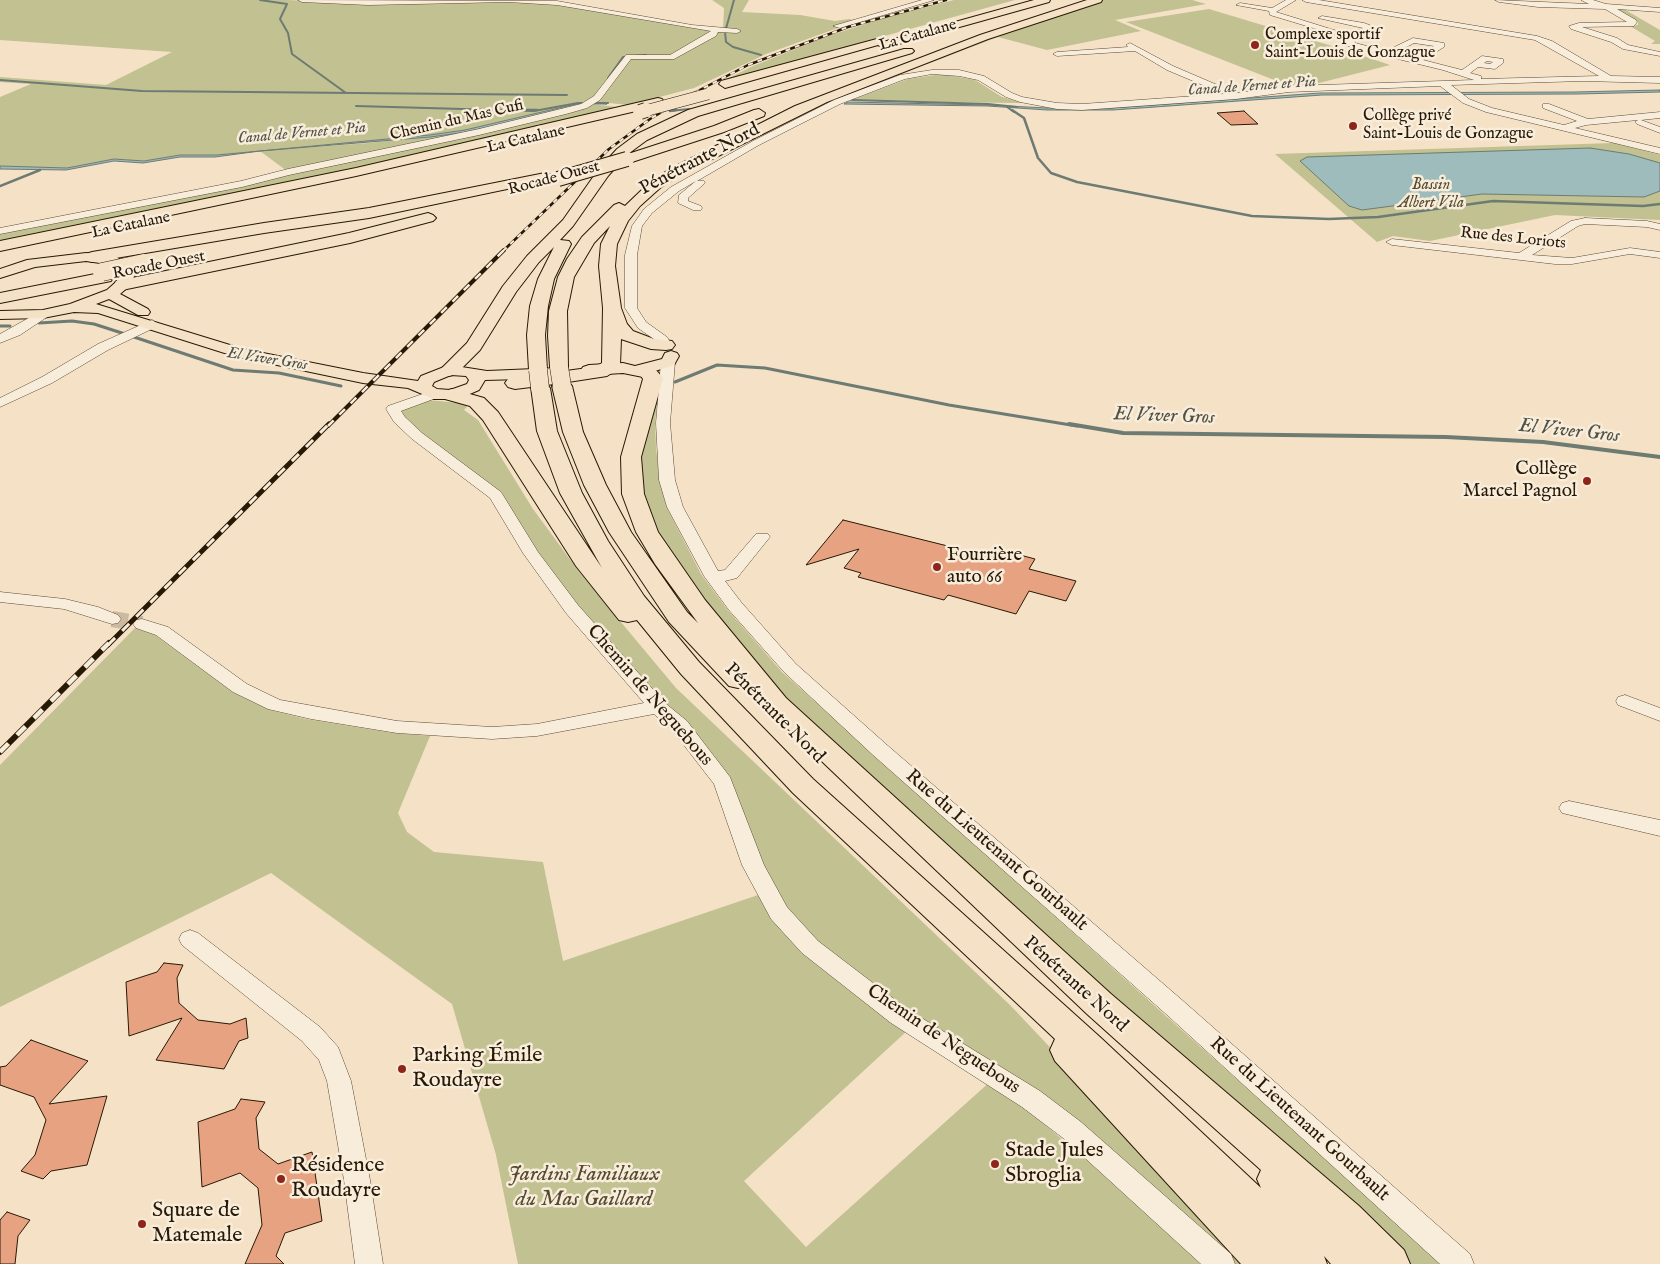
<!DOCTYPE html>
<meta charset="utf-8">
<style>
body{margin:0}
canvas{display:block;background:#f4e1c6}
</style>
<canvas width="1660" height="1264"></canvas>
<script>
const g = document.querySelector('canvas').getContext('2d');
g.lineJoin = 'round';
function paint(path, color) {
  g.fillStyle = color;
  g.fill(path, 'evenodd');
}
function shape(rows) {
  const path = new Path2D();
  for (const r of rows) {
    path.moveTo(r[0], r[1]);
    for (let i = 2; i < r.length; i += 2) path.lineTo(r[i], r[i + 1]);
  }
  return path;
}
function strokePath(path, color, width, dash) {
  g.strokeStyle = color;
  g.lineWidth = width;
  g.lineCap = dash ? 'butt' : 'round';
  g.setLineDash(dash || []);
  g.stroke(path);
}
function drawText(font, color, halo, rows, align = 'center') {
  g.font = font + ' "IM FELL English",serif';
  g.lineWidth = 5;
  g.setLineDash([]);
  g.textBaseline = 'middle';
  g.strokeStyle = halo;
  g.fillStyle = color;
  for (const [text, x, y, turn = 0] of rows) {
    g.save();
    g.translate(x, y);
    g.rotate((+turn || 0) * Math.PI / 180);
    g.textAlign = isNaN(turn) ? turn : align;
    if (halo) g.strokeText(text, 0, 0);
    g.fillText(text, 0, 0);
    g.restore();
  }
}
paint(shape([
 [0,0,287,0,367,4,531,2,573,7,713,31,723,30,724,8,712,0,749,0,742,12,800,15,835,21,849,19,857,21,766,54,694,88,629,105,589,101,465,130,430,135,217,155,180,155,144,161,114,159,67,168,37,169,0,166,0,97,31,84,0,82,0,77,106,85,172,52,0,40],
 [954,0,1015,0,725,80,753,66,828,36,881,19],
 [1103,0,1192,0,1206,4,1115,20,1141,31,1047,50,998,37,927,64,922,63,994,36],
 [1622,8,1660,30,1660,44,1651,44,1655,41,1630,26,1638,25,1638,22,1615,9],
 [1209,9,1352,52,1390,65,1319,83,1301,86,1287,85,1126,22],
 [942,74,975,80,1002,97,1023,103,849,101,908,79],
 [589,104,618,107,352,169,0,241,0,233,244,185],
 [467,132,287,171,260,151,369,143],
 [1614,143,1660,155,1660,220,1555,215,1430,241,1393,236,1377,242,1275,154],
 [658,392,655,423,656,448,660,481,667,508,701,574,727,609,782,672,1443,1264,1411,1264,1356,1209,1110,996,787,699,706,602,677,562,657,530,643,493,641,456],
 [428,400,469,404,464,410,478,420,533,509,580,573,676,688,1010,1005,1255,1264,1235,1264,1078,1124,905,1010,816,942,787,909,761,863,730,780,578,607,537,552,502,493,422,434,405,417,400,409],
 [135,628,155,635,233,692,270,710,306,719,393,733,430,736,398,813,407,832,434,852,543,862,563,961,761,894,908,1030,744,1181,806,1247,992,1080,1210,1264,518,1264,496,1155,452,1004,271,873,0,1007,0,765]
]), '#c1c191');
const water = shape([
 [1660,90,1660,92,1577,94,1322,95,1113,110,1047,110,988,106,844,104,848,102,988,105,1047,108,1112,108,1320,93,1574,92,1660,90],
 [591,102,607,104,589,104,467,132,430,137,260,151,215,157,180,157,143,163,114,161,66,170,0,169,0,166,67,168,114,159,144,161,180,155,217,155,430,135,465,130,576,104,591,102],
 [1590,148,1629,154,1660,163,1660,191,1644,197,1482,194,1362,210,1349,206,1300,161,1307,157,1590,148]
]);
paint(water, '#9dbcbb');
strokePath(water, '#6e7b73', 1);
strokePath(shape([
 [260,0,287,4,280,19,288,33,292,54,346,93],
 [734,0,725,32,726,42,733,47,761,55],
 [608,78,623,57,646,55],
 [0,80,142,91,567,95],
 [852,100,988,104,1017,107],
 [356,106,534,111,578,103,608,103],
 [1007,107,1014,112],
 [670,111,689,109]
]), '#6e7b73', 2);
strokePath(shape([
 [512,110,537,110],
 [1012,110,1024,118,1038,158,1051,173,1077,182,1252,216,1329,219,1378,217,1493,201,1643,206,1660,204],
 [670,111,676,110],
 [0,186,40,170]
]), '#6e7b73', 2.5);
strokePath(shape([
 [39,323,72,321,94,324,125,334],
 [0,326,10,326],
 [134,337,233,370,279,373,341,386],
 [675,382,717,365,765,368,949,405,1077,426]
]), '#6e7b73', 3);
strokePath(shape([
 [1069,424,1123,433,1446,437,1543,442,1660,457]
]), '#6e7b73', 4);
const building = shape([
 [1244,111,1258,124,1231,125,1217,113,1244,111],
 [843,520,1000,559,1005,551,1035,559,1029,569,1076,581,1066,601,1029,591,1016,614,948,595,944,600,858,577,861,573,844,568,859,549,806,565,843,520],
 [164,963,183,965,177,978,179,1003,198,1020,230,1024,246,1018,248,1038,239,1041,224,1069,156,1060,182,1018,129,1036,126,982,157,972,164,963],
 [31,1040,88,1061,49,1104,107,1096,87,1165,51,1171,43,1179,21,1171,35,1155,46,1120,34,1097,0,1085,0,1067,6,1066,31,1040],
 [241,1099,265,1102,256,1118,259,1149,278,1164,312,1152,322,1221,285,1233,276,1256,284,1264,245,1264,262,1225,258,1188,240,1173,202,1187,198,1122,235,1109,241,1099],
 [7,1212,30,1220,18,1236,15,1264,0,1264,0,1220,7,1212]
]);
paint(building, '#e7a381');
strokePath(building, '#281906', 1);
strokePath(shape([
 [112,619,142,624]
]), '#cbb9a0', 16, [16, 8]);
const minor = shape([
 [298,0,557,1,692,25,737,29,741,31,737,33,718,32,716,36,674,59,631,59,600,100,587,108,566,114,479,135,289,175,242,187,0,234,0,228,241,181,288,169,479,129,581,104,594,96,626,55,670,55,711,31,557,5,508,2,368,5,302,2,298,0],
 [922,0,934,0,840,28,833,26,922,0],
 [1286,0,1296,0,1276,12,1350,35,1363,28,1318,18,1322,16,1364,23,1372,26,1372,30,1354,39,1355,43,1359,44,1386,51,1413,38,1444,43,1444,47,1423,60,1462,70,1482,56,1503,59,1503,63,1495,69,1478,67,1470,73,1481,76,1481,79,1599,76,1535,40,1306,2,1302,0,1319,0,1537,36,1552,41,1611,76,1660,77,1660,83,1583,81,1451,85,1469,99,1492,108,1564,125,1577,121,1543,108,1543,104,1549,104,1588,119,1660,112,1660,118,1641,120,1660,127,1660,133,1637,124,1635,122,1638,120,1586,125,1575,128,1660,148,1660,154,1486,112,1463,103,1440,86,1289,92,1236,99,1082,110,1057,109,1020,102,1006,97,978,80,959,76,932,74,905,79,840,104,759,145,697,181,704,181,705,183,688,198,688,201,701,206,702,208,701,210,693,210,678,203,679,195,696,181,679,191,652,213,642,226,637,255,637,308,646,322,667,337,672,345,671,348,661,348,658,342,638,328,625,308,625,255,632,226,644,209,671,187,753,141,834,100,900,75,932,70,959,70,984,76,1012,93,1022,97,1057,103,1082,104,1224,94,1167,70,1135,51,1057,56,1053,54,1057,52,1128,47,1126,45,1130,43,1173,66,1236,93,1289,86,1474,80,1443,70,1353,48,1348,46,1346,39,1343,37,1270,15,1269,11,1236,5,1240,3,1272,8,1286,0],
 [1414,43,1434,46,1415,58,1395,53,1414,43],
 [1487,61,1493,62,1490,64,1484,63,1487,61],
 [1495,0,1589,4,1581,0,1593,0,1606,4,1660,8,1660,12,1617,9,1636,20,1637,22,1634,26,1582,27,1617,38,1628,45,1660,52,1660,56,1623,49,1611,42,1571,29,1569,26,1579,23,1627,22,1605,9,1538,7,1499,2,1495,0],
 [1585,218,1647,221,1660,224,1660,230,1647,227,1585,224,1578,226,1532,255,1572,258,1630,248,1660,252,1660,258,1630,254,1572,264,1555,264,1392,245,1386,242,1392,239,1519,253,1571,221,1585,218],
 [43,310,47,311,49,314,47,317,20,335,0,343,0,334,43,310],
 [152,320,158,324,156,327,108,350,52,383,0,407,0,398,42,377,98,344,152,320],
 [668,358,675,362,670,423,675,480,683,507,718,571,725,570,756,534,768,534,770,537,737,578,725,581,741,602,796,664,887,745,1182,1000,1470,1254,1474,1264,1440,1264,1166,1014,873,755,784,672,729,610,704,576,667,507,659,480,656,423,661,362,668,358],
 [434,390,439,391,441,394,439,397,401,411,405,417,422,433,501,492,538,552,578,605,665,703,687,721,730,777,764,865,787,907,818,941,907,1009,1040,1091,1081,1122,1231,1254,1235,1264,1201,1264,1063,1138,1022,1107,891,1023,802,953,771,919,742,865,714,784,673,731,654,714,537,736,492,739,397,733,311,719,268,709,233,692,156,635,136,628,133,624,136,620,142,619,168,627,247,684,280,700,397,721,492,727,537,724,644,703,566,613,523,553,490,498,412,439,394,422,386,409,388,406,434,390],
 [0,592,65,599,98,607,118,615,121,619,118,623,112,624,64,609,0,602,0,592],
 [1625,695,1660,708,1660,721,1618,705,1616,701,1618,697,1625,695],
 [1569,801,1660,820,1660,836,1562,813,1559,808,1562,803,1569,801],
 [190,930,198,933,320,1027,338,1047,351,1081,370,1180,383,1264,355,1264,344,1180,327,1081,319,1060,302,1041,182,945,179,939,182,933,190,930]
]);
const major = shape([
 [86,253,116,257,128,264,135,275,127,288,120,294,148,309,150,312,148,315,138,315,109,299,96,304,243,349,363,373,418,381,421,376,449,365,487,371,559,368,565,370,567,373,565,376,559,378,485,380,479,390,458,399,434,399,408,388,363,383,234,356,98,313,74,312,43,318,0,319,0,311,43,310,70,304,107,290,116,282,121,275,118,270,107,264,86,261,35,267,0,278,0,269,27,260,86,253],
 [451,375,466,376,469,380,467,384,450,390,437,389,432,386,434,382,451,375],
 [671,351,677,353,679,356,674,365,655,371,656,373,654,376,648,378,623,373,589,375,583,373,581,370,583,367,589,365,623,363,635,366,662,359,665,353,671,351]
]);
const highway = shape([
 [1034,0,1050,0,1049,2,888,47,884,48,878,45,725,88,719,84,721,81,873,40,877,39,883,42,1034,0],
 [1087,0,1102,0,1101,2,988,39,827,102,680,175,660,188,640,206,628,221,617,244,615,266,621,308,627,324,633,331,654,339,672,341,675,345,672,349,666,350,651,349,621,339,620,365,618,369,607,376,568,382,572,386,583,432,606,485,631,532,687,612,698,623,655,564,636,532,622,494,621,457,643,379,639,373,641,369,648,367,655,369,663,378,641,457,644,494,658,532,705,600,786,698,1111,994,1359,1206,1404,1250,1410,1264,1331,1264,1324,1256,1327,1264,1241,1264,1055,1061,1050,1050,1055,1039,793,793,681,674,637,620,628,622,619,620,576,566,483,420,470,406,445,399,442,395,445,391,452,389,484,398,498,412,602,568,560,493,537,431,531,387,515,389,508,387,505,383,508,379,534,375,529,370,527,335,530,306,538,279,554,247,539,262,516,292,480,350,456,374,449,376,442,374,440,370,467,343,503,286,527,256,563,220,598,170,617,149,637,134,688,110,904,49,912,49,914,51,912,53,698,116,647,140,628,154,714,126,754,110,759,109,765,113,764,116,724,132,632,162,627,163,621,161,608,176,573,226,560,240,569,241,571,244,554,279,548,306,545,335,547,370,545,373,556,372,552,371,550,367,548,336,549,311,558,277,567,259,582,237,614,205,619,203,625,206,650,182,670,169,795,106,980,35,1087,0],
 [610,226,601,244,599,266,603,308,602,363,595,367,566,371,568,367,567,311,574,277,594,243,610,226],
 [554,384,552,386,563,432,584,485,609,532,669,622,729,686,738,688,748,685,768,710,1087,1014,1261,1170,1257,1179,1261,1188,1101,1038,813,779,699,662,644,596,608,541,582,493,557,431,550,388,547,385,554,384],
 [658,98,662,99,664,102,662,105,356,176,0,251,0,241,356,168,658,98],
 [545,173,550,174,552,177,550,180,369,218,264,233,92,262,86,260,84,257,86,254,92,252,264,223,369,208,545,173],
 [428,213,433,215,436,218,433,221,350,243,122,290,116,289,114,285,116,281,122,280,349,233,428,213],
 [105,272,111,273,113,277,111,281,0,303,0,293,105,272]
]);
strokePath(minor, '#5b4b36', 1);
strokePath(major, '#281906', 2);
strokePath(highway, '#281906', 2);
paint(minor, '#f8ecda');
paint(major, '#f4e1c6');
paint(highway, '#f4e1c6');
const railFar3 = shape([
 [503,251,609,149,650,119,694,93,748,65,848,27,946,0]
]);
const railFar2 = shape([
 [328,426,504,250]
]);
const railFar1 = shape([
 [108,645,329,424]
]);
const rail = shape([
 [0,752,109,643]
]);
strokePath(railFar3, '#281906', 2.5);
strokePath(railFar2, '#281906', 4);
strokePath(railFar1, '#281906', 5);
strokePath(rail, '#281906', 6);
strokePath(railFar3, '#f8ecda', 2, [5]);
strokePath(railFar2, '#f8ecda', 2.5, [8]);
strokePath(railFar1, '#f8ecda', 3, [10]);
strokePath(rail, '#f8ecda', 4.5, [12]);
const highwayBridgeFar2 = shape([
 [641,112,708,94]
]);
const highwayBridgeFar1 = shape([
 [640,112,646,110],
 [558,179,627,159]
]);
const highwayBridge = shape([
 [102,272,144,263],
 [559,367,562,386],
 [538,370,540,388]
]);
strokePath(highwayBridgeFar2, '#281906', 12, []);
strokePath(highwayBridgeFar1, '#281906', 16, []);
strokePath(highwayBridge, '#281906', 19, []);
strokePath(highwayBridgeFar2, '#f4e1c6', 11);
strokePath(highwayBridgeFar1, '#f4e1c6', 14);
strokePath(highwayBridge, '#f4e1c6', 18);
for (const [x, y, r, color] of [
 [1255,45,5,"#8f2418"],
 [1353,126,5,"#8f2418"],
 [1587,481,5,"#8f2418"],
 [937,567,5,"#8f2418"],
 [402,1069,5,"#8f2418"],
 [995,1164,5,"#8f2418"],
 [281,1179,5,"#8f2418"],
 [142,1224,5,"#8f2418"]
]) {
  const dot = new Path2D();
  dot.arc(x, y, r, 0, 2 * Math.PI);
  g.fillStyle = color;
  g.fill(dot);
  strokePath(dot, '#f8ecda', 2);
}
drawText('16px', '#281906', '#f8ecda', [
 ["La Catalane",918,36,-16],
 ["Chemin du Mas Cufi",457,121,-13],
 ["La Catalane",526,140,-13],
 ["Rocade Ouest",554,179,-15],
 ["La Catalane",131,226,-12],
 ["Rue des Loriots",1513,239,6],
 ["Rocade Ouest",159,266,-11]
]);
drawText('16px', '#281906', '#f8ecda', [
 ["Complexe sportif",1265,36],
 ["Saint-Louis de Gonzague",1265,54],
 ["Collège privé",1363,117],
 ["Saint-Louis de Gonzague",1363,135]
], 'left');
drawText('italic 16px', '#515245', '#f8ecda', [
 ["Canal de Vernet et Pia",1252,87,-4],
 ["Canal de Vernet et Pia",302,134,-5],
 ["El Viver Gros",267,360,9]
]);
drawText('italic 16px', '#564b30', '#f8ecda', [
 ["Bassin",1431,186],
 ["Albert Vila",1431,204]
]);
drawText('19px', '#281906', '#f8ecda', [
 ["Pénétrante Nord",700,160,-28],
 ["Chemin de Neguebous",649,696,49],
 ["Pénétrante Nord",774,714,45],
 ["Rue du Lieutenant Gourbault",996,851,41],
 ["Pénétrante Nord",1075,985,42],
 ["Chemin de Neguebous",943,1040,34],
 ["Rue du Lieutenant Gourbault",1299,1120,42]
]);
drawText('19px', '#281906', '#f8ecda', [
 ["Collège",1577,470],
 ["Marcel Pagnol",1577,492],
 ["Fourrière",947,556,"left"],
 ["auto 66",947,578,"left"]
], 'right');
drawText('italic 20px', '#515245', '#f8ecda', [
 ["El Viver Gros",1164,417,2],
 ["El Viver Gros",1569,432,6]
]);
drawText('22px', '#281906', '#f8ecda', [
 ["Parking Émile",412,1056],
 ["Roudayre",412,1081],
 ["Stade Jules",1005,1151],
 ["Sbroglia",1005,1176],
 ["Résidence",291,1166],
 ["Roudayre",291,1191],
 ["Square de",152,1211],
 ["Matemale",152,1236]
], 'left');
drawText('italic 22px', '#564b30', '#f8ecda', [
 ["Jardins Familiaux",584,1175],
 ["du Mas Gaillard",584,1200]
]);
</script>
